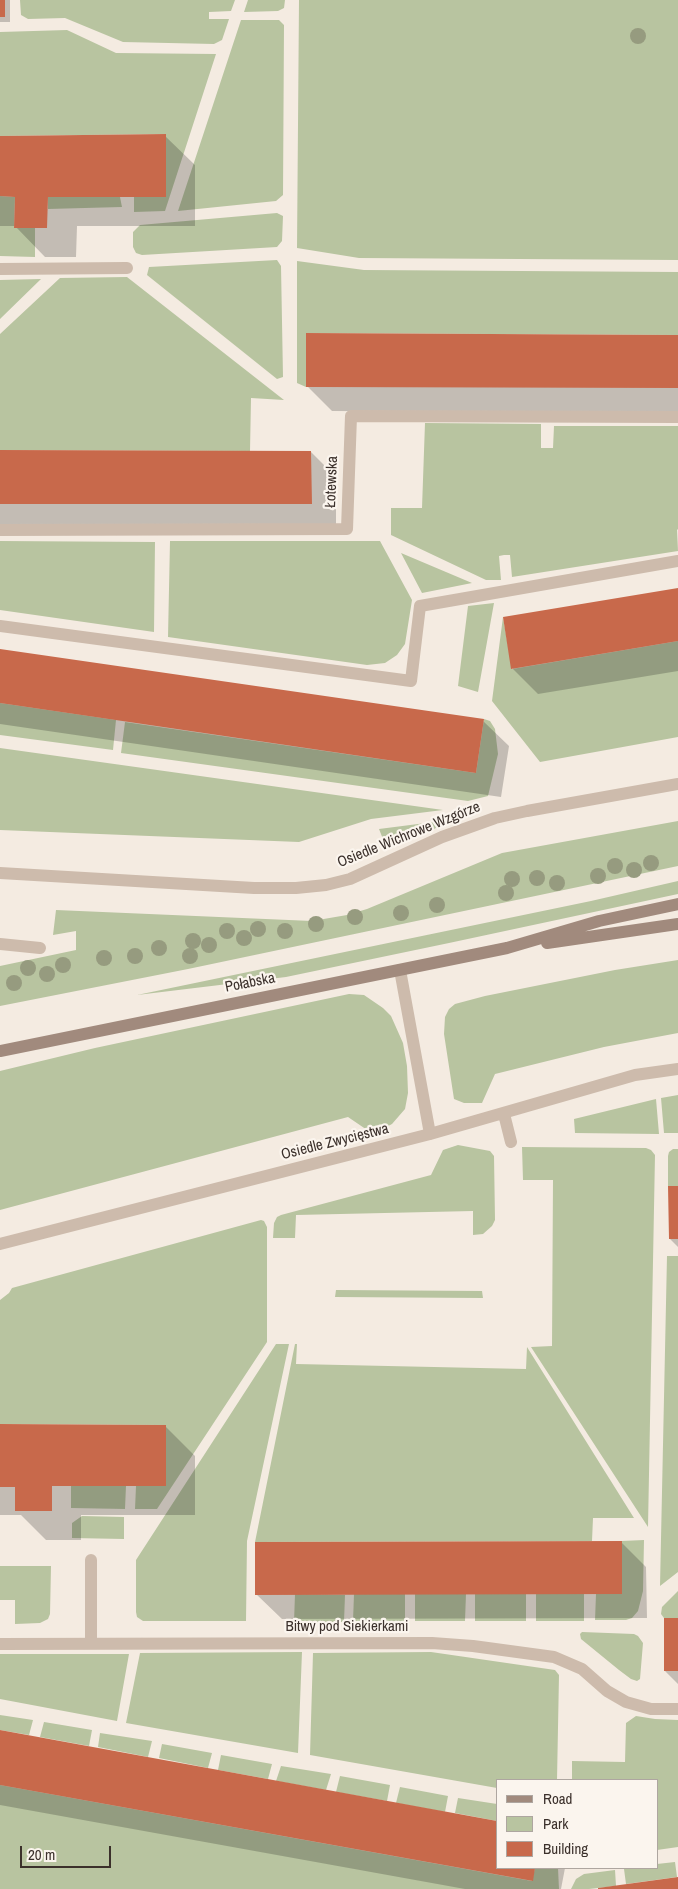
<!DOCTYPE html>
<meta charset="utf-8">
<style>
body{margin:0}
#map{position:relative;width:678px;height:1889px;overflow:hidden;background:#f4ebe1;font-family:"Archivo Narrow",sans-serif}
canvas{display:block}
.legend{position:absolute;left:496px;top:1779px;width:162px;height:90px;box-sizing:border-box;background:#fbf5ee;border:1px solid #aea6a0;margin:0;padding:6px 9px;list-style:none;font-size:15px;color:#3b302b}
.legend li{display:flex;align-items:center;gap:10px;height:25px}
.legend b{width:25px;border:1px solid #aea6a0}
.scale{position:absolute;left:20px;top:1846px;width:91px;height:22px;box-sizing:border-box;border:2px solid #3b302b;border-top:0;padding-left:6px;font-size:15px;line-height:18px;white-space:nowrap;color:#3b302b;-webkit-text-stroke:4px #fbf5ee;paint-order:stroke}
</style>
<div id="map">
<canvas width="678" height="1889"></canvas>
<ul class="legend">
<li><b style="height:6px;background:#a18a7d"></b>Road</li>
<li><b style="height:14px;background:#b8c4a0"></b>Park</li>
<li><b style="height:14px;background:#c8694b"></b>Building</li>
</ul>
<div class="scale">20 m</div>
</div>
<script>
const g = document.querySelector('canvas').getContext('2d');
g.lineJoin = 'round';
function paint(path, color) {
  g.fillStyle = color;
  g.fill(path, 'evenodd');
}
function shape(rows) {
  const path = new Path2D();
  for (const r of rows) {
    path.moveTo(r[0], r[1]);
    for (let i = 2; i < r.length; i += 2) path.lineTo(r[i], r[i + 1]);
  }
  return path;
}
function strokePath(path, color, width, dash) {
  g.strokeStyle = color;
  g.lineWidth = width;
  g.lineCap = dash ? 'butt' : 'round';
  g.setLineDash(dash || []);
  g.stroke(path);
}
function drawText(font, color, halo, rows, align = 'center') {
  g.font = font + ' "Archivo Narrow",sans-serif';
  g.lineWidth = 4.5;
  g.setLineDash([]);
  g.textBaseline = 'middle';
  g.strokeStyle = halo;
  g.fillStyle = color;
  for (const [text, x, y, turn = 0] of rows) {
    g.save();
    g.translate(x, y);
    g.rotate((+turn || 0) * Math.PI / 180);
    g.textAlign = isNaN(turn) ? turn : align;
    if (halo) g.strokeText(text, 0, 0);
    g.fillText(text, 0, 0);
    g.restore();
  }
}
paint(shape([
 [20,0,235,0,231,11,209,12,209,19,229,19,222,40,214,44,123,42,65,18,28,19,21,15],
 [248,0,285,0,284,8,278,11,244,12],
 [299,0,678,0,678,260,359,258,297,248],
 [241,20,279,20,284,25,283,195,276,201,178,211],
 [67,30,116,53,216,54,165,211,134,212,134,197,166,196,166,134,0,136,0,32],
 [0,196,15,197,14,228,35,228,35,257,0,256],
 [48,197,120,197,122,207,48,209],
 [277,213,283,216,282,241,277,247,142,255,136,253,133,247,133,232,140,225],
 [277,260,281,266,283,377,277,379,147,275,149,267],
 [297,261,364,270,678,272,678,335,306,333,306,387,297,383],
 [127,277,284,400,251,398,250,451,0,450,0,334,60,278],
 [41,279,0,319,0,280],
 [425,423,541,424,541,448,553,448,554,426,678,426,678,529,677,530,678,551,512,577,510,555,504,555,499,556,501,580,486,580,391,535,391,508,422,508],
 [0,541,155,542,154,632,0,610],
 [170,541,380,541,412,600,405,644,397,655,385,663,367,665,168,637],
 [401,553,472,583,422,593],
 [494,603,478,692,458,686,468,606],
 [503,617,512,669,678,641,678,737,540,762,492,701],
 [0,703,116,720,113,750,0,735],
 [484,719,490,721,495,729,498,754,488,796,468,801,121,753,125,722,476,773],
 [0,748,443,810,371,819,299,842,0,830],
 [457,819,387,849,379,829],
 [678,821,678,866,188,969,0,1006,0,966,76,950,76,931,53,935,56,910,312,921,347,915,367,909,502,853],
 [678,881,678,894,449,943,286,977,137,995,591,901],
 [678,960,678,1033,604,1047,495,1074,482,1103,464,1103,454,1099,444,1034,445,1017,449,1009,455,1004,485,996,615,970],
 [349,994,364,995,383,1008,391,1016,403,1043,407,1066,408,1093,405,1109,392,1124,373,1134,348,1117,0,1210,0,1071,95,1048],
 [678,1095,678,1133,664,1133,661,1098],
 [656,1099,659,1134,575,1133,574,1119],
 [458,1145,490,1151,494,1156,495,1220,492,1226,483,1234,473,1235,473,1211,296,1215,295,1238,273,1238,274,1223,277,1217,281,1215,431,1175,443,1150],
 [522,1147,646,1148,651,1150,655,1155,648,1527,531,1347,552,1346,553,1180,523,1180],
 [673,1149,678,1149,678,1186,668,1186,668,1156,669,1152],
 [261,1220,264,1221,267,1227,267,1342,157,1509,135,1509,136,1486,166,1486,166,1425,0,1424,0,1300,9,1293,12,1288],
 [667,1256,678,1256,678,1572,660,1586],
 [336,1290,482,1291,483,1298,335,1297],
 [276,1344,289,1344,247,1541,246,1621,143,1621,137,1617,136,1612,136,1560],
 [295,1344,297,1344,296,1364,526,1369,527,1347,634,1518,593,1518,592,1541,255,1542],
 [71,1486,126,1486,125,1509,71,1508],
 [82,1516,124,1517,124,1539,72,1538,72,1523],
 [644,1540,643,1591,638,1611,632,1618,626,1620,595,1620,596,1594,622,1593,622,1541],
 [0,1566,51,1566,50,1614,48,1619,40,1623,15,1624,15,1600,0,1600],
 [678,1591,678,1618,664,1618,661,1614,662,1607],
 [295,1594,345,1595,344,1622,294,1622],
 [354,1594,405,1594,405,1622,353,1621],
 [415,1594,466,1594,465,1621,415,1621],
 [475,1594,526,1594,526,1621,475,1621],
 [536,1594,584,1594,584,1621,536,1621],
 [582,1632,634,1634,638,1636,643,1643,640,1679,637,1681,631,1679,619,1670,581,1639,580,1634],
 [302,1652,298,1753,126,1723,140,1653],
 [431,1652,555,1670,559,1675,557,1780,497,1780,497,1788,310,1755,313,1653],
 [0,1654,129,1654,117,1721,0,1699],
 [0,1715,33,1720,29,1735,0,1730],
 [636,1716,655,1719,678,1720,678,1847,657,1850,657,1780,572,1780,572,1761,625,1762,626,1723],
 [44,1722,92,1730,89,1746,40,1737],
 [100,1733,152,1741,148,1757,98,1747],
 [162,1744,212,1753,208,1768,159,1758],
 [221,1755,272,1764,268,1779,218,1770],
 [281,1766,331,1774,326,1790,276,1781],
 [340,1776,390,1785,387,1801,336,1792],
 [0,1785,532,1881,535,1868,558,1868,559,1889,0,1889],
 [400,1787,448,1796,445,1812,396,1803],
 [458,1798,497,1804,497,1821,455,1813],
 [675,1862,677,1877,626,1884,624,1869,657,1868,657,1864],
 [615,1870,616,1886,589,1889,571,1889,576,1879,584,1874]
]), '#b8c4a0');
paint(shape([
 [0,0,10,0,10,22,0,22],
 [165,136,195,165,195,226,77,226,76,257,45,257,15,226,0,226,0,137],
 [678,336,678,413,332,411,307,386],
 [0,452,311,452,336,477,336,529,0,528],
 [678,589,678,671,538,694,513,669,504,618],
 [0,650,483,721,509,746,501,797,0,724],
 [678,1187,678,1247,670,1239],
 [0,1425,165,1426,195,1456,195,1515,81,1515,81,1540,46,1540,21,1515,0,1515],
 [621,1542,646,1567,647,1618,282,1619,256,1594],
 [678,1620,678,1684,665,1671],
 [0,1732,497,1868,565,1868,561,1889,465,1889,0,1805]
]), '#0003');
paint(shape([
 [0,0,5,0,5,17,0,17],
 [166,134,166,197,48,197,47,228,14,228,15,197,0,196,0,136],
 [306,333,678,335,678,388,306,387],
 [0,450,311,451,312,504,0,504],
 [678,588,678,641,511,669,503,617],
 [0,649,484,719,476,773,0,703],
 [668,1186,678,1186,678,1239,669,1239],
 [0,1424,166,1425,166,1486,52,1486,52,1511,15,1511,15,1487,0,1487],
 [622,1541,622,1594,255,1595,255,1542],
 [664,1618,678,1618,678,1671,664,1671],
 [0,1730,497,1821,497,1868,535,1868,533,1881,0,1785],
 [678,1877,678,1889,598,1889,598,1888]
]), '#c8694b');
strokePath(shape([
 [0,944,40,948]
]), '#cdbbac', 12);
strokePath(shape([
 [0,269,127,268],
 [0,530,347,529,351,416,678,417],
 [0,626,411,681,420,606,678,561],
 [0,873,254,888,296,888,326,885,350,879,442,837,495,818,527,811,678,784],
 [400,970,430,1134],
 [504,1114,511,1142],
 [0,1244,430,1134,635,1075,678,1069],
 [91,1560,91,1644],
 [0,1644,432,1643,473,1646,554,1657,582,1669,607,1691,626,1702,651,1709,678,1709]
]), '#cdbbac', 12);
strokePath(shape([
 [547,943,678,924],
 [0,1051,507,948,599,921,678,904]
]), '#a18a7d', 12);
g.fillStyle = '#969b7f';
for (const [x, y] of [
 [638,36],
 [651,863],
 [615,866],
 [634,870],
 [598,876],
 [537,878],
 [512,879],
 [557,883],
 [506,893],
 [437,905],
 [401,913],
 [355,917],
 [316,924],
 [258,929],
 [227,931],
 [285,931],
 [244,938],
 [193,941],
 [209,945],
 [159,948],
 [135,956],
 [190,956],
 [104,958],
 [63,965],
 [28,968],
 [47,974],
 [14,983]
]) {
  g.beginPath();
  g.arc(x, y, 8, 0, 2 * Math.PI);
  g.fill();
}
drawText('15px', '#3b302b', '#fbf5ee', [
 ["Łotewska",332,482,-88],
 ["Osiedle Wichrowe Wzgórze",409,835,-22],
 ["Połabska",250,983,-11],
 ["Osiedle Zwycięstwa",335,1142,-14],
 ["Bitwy pod Siekierkami",347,1627]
]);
</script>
